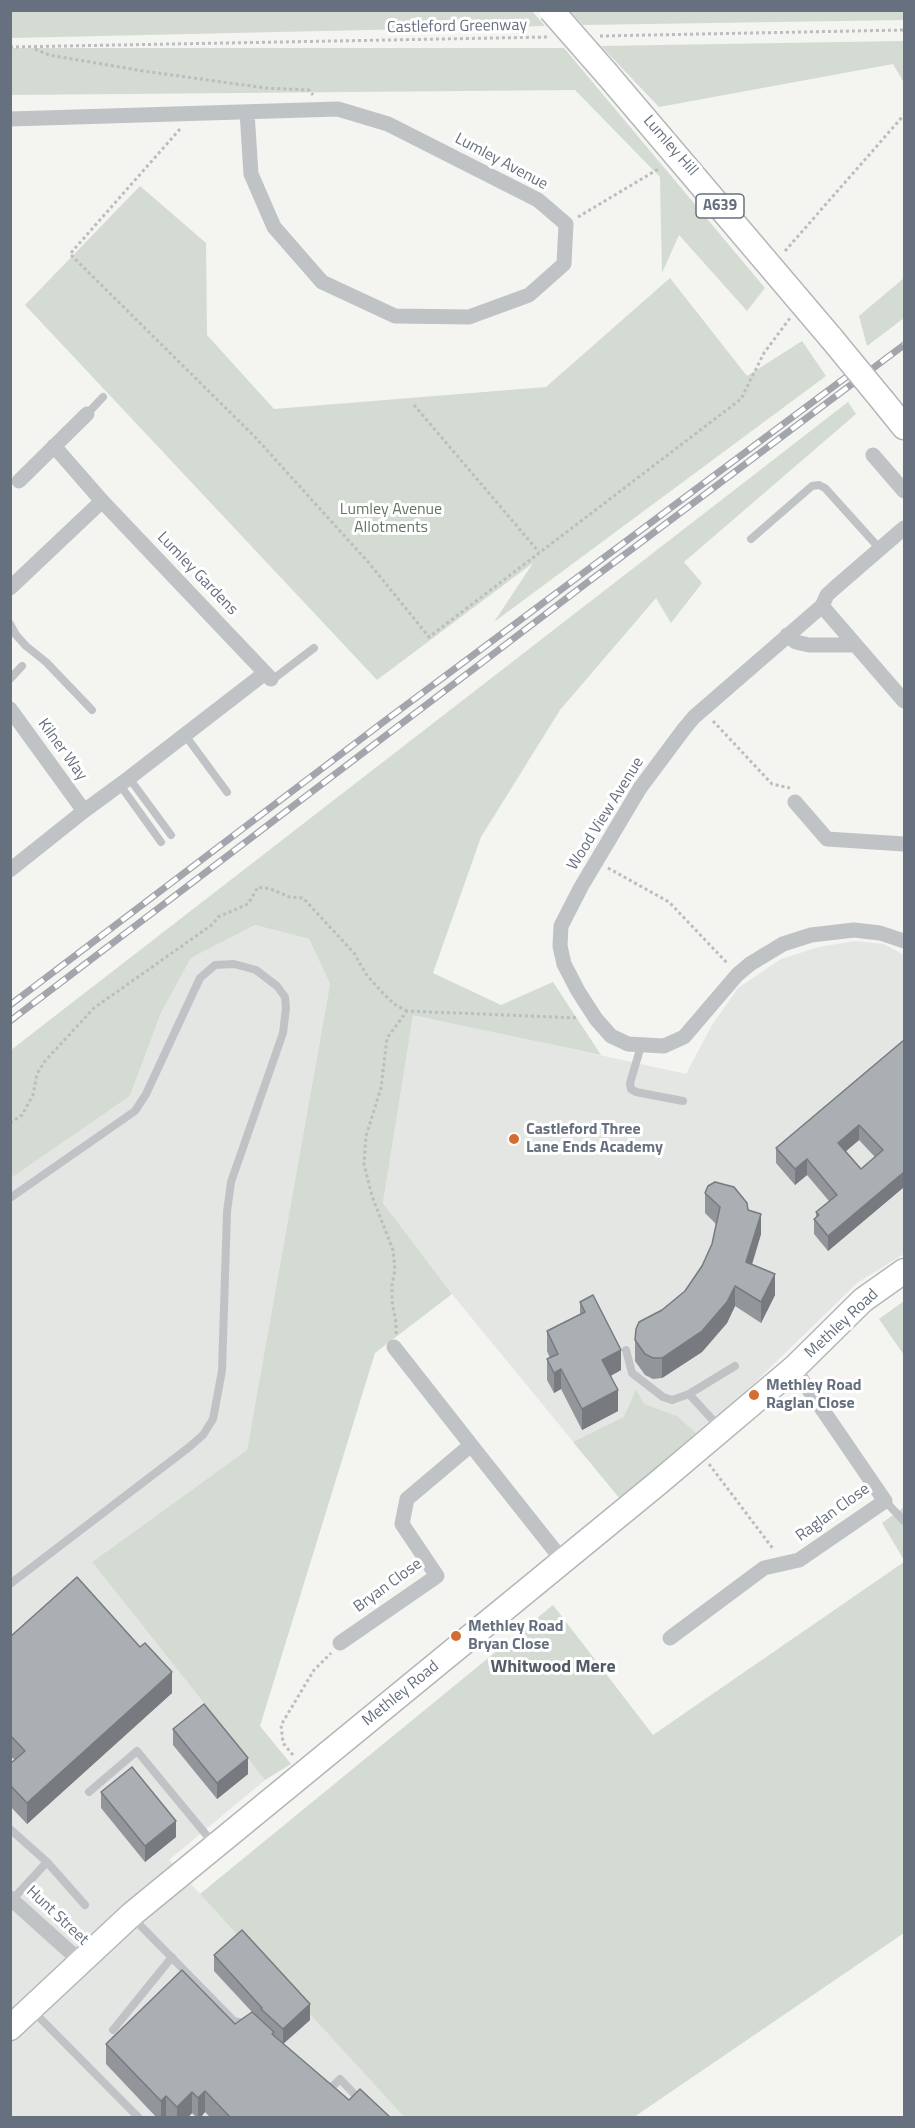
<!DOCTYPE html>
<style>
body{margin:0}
#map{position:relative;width:915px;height:2128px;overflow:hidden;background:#f4f4f1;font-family:"Titillium Web",sans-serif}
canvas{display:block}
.frame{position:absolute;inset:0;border:12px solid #66707f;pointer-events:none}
</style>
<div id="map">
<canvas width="915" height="2128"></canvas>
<div class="frame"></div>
</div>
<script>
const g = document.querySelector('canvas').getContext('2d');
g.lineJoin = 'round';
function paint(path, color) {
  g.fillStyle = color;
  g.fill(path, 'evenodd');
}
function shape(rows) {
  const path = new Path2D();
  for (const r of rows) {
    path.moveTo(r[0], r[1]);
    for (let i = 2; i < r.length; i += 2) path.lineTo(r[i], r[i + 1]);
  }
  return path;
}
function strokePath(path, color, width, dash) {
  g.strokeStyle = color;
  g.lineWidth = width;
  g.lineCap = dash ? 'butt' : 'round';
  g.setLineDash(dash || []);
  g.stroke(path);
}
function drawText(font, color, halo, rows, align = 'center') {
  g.font = font + ' "Titillium Web",sans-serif';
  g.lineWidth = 6;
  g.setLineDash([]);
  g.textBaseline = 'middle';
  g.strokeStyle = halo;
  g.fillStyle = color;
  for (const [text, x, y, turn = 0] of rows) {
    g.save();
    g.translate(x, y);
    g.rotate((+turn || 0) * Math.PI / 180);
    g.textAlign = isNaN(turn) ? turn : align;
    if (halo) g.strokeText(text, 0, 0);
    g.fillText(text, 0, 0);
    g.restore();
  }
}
paint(shape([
 [255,925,309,939,330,984,247,1450,92,1562,265,1780,169,1860,404,2117,11,2117,10,1178,130,1096,161,1013,191,958],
 [855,941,884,944,904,955,904,1254,857,1283,734,1403,696,1433,621,1500,452,1294,383,1203,413,1014,686,1074,712,1025,738,988,781,959,819,947]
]), '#e4e6e4');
paint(shape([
 [531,10,545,26,11,38,11,11],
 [904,10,904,20,583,25,570,11],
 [904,41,904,83,893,64,659,107,601,46],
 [10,48,564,48,765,288,747,311,679,235,662,273,660,177,575,90,11,95],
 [140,186,206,243,207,335,274,409,546,387,670,278,747,376,802,341,826,376,494,622,533,563,377,680,25,305],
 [904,278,904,318,867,346,859,316],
 [848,402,856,414,684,562,702,583,671,623,656,598,560,710,481,837,433,973,501,1005,553,982,601,1055,413,1015,383,1203,452,1294,375,1353,260,1726,291,1764,265,1780,92,1562,247,1450,330,984,309,939,255,925,191,958,161,1013,130,1096,11,1178,11,1050],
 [904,1301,904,1355,879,1319],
 [636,1390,644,1404,677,1416,696,1433,621,1500,573,1442,624,1417],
 [904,1507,904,1560,882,1523],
 [904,1562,904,1933,634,2117,404,2117,200,1894,553,1605,653,1735]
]), '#d4dbd2');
const primary = shape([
 [607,74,832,339],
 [883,401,904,427],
 [10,2028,131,1915,658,1483,794,1368,863,1300,904,1271]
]);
strokePath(primary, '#b4b6ba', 27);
strokePath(shape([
 [600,36,904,30],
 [10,47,549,37],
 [35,49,49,55,143,71,266,88,309,90,313,95],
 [180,129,70,254,255,437,369,563,429,637,741,399,764,353,790,318],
 [578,217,660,168],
 [785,251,904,115],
 [414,405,539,552],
 [713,721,772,784,790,788],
 [608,868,669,902,728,964],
 [10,1123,22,1115,33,1095,37,1074,45,1061,94,1008,213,924,218,917,248,904,258,887,271,889,289,897,303,898,354,953,366,974,380,990,394,1004,407,1011],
 [396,1334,396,1323,392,1301,392,1285,395,1270,393,1250,372,1196,364,1164,366,1136,381,1088,387,1038,407,1011,579,1018],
 [709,1464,774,1550],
 [293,1755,283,1743,281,1725,314,1670,331,1653]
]), '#bcbdc0', 3, [3, 3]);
strokePath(shape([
 [87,414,103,397],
 [751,539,812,486,819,485,825,488,880,549],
 [10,624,16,635,26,646,46,662,92,710],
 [10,679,22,666],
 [272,680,314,648],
 [185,735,227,792],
 [129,778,171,835],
 [120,785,161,842],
 [641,1046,630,1083,631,1089,636,1092,683,1101],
 [10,1198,135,1111,146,1094,200,978,215,965,234,964,256,970,277,986,285,997,286,1008,283,1033,231,1182,227,1212,222,1371,213,1419,203,1435,188,1448,10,1584],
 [626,1350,632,1373,663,1397,672,1400,689,1394,735,1366],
 [689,1394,720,1428],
 [885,1501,904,1521],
 [89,1792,137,1751,213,1843],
 [10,1829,47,1862],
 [12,1900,47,1862,85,1905],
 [132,1917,234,2021,247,2024],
 [33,2011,139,2118],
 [113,2030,172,1957],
 [325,2087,333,2086,340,2079,361,2101]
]), '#c0c3c6', 8);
strokePath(shape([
 [10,119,338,109,388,124,538,200,566,224,564,264,529,295,469,317,395,316,322,282,274,227,251,174,247,112],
 [54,446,102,501,271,679],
 [873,455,904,491],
 [19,481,87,414],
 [904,528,837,586,827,595,822,606,694,717,684,729,640,788,581,887,561,926,560,946,564,964,578,991,596,1019,611,1036,628,1044,664,1046,684,1037,737,975,750,964,783,944,811,935,854,930,880,933,904,941],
 [10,588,102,501],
 [822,606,904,701],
 [787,635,796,642,809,645,856,645],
 [10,709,84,811,129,778,265,673],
 [795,802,827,839,904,844],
 [10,870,84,811],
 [394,1347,471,1445],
 [670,1638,764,1568,799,1560,885,1501,794,1368],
 [340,1643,437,1576,402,1524,407,1499,471,1445,563,1561],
 [10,1898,80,1961]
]), '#c0c3c6', 15);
strokePath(primary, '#fff', 24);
const rail = shape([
 [10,1005,382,723,857,369],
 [10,1021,584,585,904,345]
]);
strokePath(rail, '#a2a5ab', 7);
strokePath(rail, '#fff', 4.5, [14]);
const primaryBridge = shape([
 [551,10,607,74],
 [832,339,883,401]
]);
strokePath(primaryBridge, '#b4b6ba', 27, []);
strokePath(primaryBridge, '#fff', 24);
paint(shape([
 [904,1040,904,1187,828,1251,814,1234,814,1219,816,1217,816,1212,829,1201,807,1175,795,1185,776,1163,776,1148],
 [859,1140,875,1157,861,1169,846,1151],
 [705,1193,748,1210,761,1234,752,1265,775,1295,761,1323,735,1306,727,1323,702,1352,662,1378,653,1379,645,1375,635,1361,635,1340,685,1291,702,1266,712,1244,716,1224,705,1213],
 [580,1302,621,1370,611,1376,618,1411,582,1430,561,1389,554,1393,547,1380,547,1359,550,1358,547,1351,547,1331,580,1314],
 [10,1637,172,1693,27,1824,10,1806,10,1764,15,1760,10,1756],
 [173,1729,248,1774,217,1799,173,1745],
 [101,1792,176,1837,145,1862,101,1808],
 [214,1955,310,2020,283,2044,349,2100,391,2118,211,2118,205,2112,200,2118,197,2118,192,2113,187,2118,157,2118,106,2064,106,2044,235,2024,252,2012,214,1971]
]), '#92969b');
paint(shape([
 [859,1125,859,1140,838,1158,838,1143],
 [807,1159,807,1175,795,1185,795,1169],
 [904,1172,904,1187,828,1251,828,1236],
 [761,1214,761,1234,746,1283,746,1262],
 [775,1274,775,1295,761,1323,761,1302],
 [735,1286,735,1306,727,1323,702,1352,662,1378,662,1358],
 [621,1350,621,1370,602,1380,602,1360],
 [561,1369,561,1389,554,1393,554,1373],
 [618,1390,618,1411,582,1430,582,1409],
 [172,1672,172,1693,27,1824,27,1803],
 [248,1758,248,1774,217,1799,217,1783],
 [176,1821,176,1837,145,1862,145,1846],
 [310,2004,310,2020,283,2044,283,2029],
 [205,2091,205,2112,200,2118,198,2118,198,2098],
 [192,2092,192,2113,187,2118,177,2118,177,2107],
 [166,2096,166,2117,161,2118,161,2101]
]), '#777a7e');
const building = shape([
 [904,1040,904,1172,828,1236,814,1219,819,1215,816,1212,837,1195,807,1159,795,1169,776,1148,904,1040],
 [859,1125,883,1150,861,1169,838,1143,859,1125],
 [715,1182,734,1187,747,1203,748,1210,761,1214,746,1262,775,1274,761,1302,735,1286,727,1302,702,1331,662,1358,653,1358,645,1354,635,1340,636,1329,639,1322,662,1310,685,1291,702,1266,712,1244,720,1207,705,1193,708,1186,715,1182],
 [593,1295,621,1350,602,1360,618,1390,582,1409,561,1369,554,1373,547,1359,558,1354,547,1331,585,1312,580,1302,593,1295],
 [77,1577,140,1647,145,1643,172,1672,27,1803,10,1785,10,1764,25,1751,10,1735,10,1637,77,1577],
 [204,1704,248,1758,217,1783,173,1729,204,1704],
 [132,1767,176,1821,145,1846,101,1792,132,1767],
 [242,1930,310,2004,283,2029,261,2009,262,2008,214,1955,242,1930],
 [182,1970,235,2024,252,2012,274,2032,272,2034,349,2100,360,2089,391,2118,231,2118,205,2091,198,2098,192,2092,177,2107,166,2096,161,2101,106,2044,182,1970]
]);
paint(building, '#aaafb4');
strokePath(building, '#777a7e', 1.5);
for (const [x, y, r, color] of [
 [514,1139,6,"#d46d31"],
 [754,1395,6,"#d46d31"],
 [456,1636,6,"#d46d31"]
]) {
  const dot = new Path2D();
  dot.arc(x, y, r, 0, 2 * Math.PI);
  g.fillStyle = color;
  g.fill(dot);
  strokePath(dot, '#fff', 2);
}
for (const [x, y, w] of [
 [720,206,48]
]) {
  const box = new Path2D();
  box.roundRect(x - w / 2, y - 12, w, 24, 4.5);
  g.fillStyle = '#fff';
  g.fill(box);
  strokePath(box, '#66707f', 1.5);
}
drawText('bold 15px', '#66707f', null, [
 ["A639",720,206]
]);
drawText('16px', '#66707f', '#fff', [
 ["Castleford Greenway",457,27,-1],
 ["Lumley Hill",670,146,49],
 ["Lumley Avenue",501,162,28],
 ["Lumley Gardens",197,574,46],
 ["Kilner Way",62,750,54],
 ["Wood View Avenue",606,814,-58],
 ["Methley Road",842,1324,-43],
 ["Raglan Close",833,1513,-36],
 ["Bryan Close",388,1586,-36],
 ["Methley Road",401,1694,-39],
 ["Hunt Street",57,1916,43]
]);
drawText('16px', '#657764', '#fff', [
 ["Lumley Avenue",391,510],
 ["Allotments",391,528]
]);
drawText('bold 16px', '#66707f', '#fff', [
 ["Castleford Three",526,1130],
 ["Lane Ends Academy",526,1148],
 ["Methley Road",766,1386],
 ["Raglan Close",766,1404],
 ["Methley Road",468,1627],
 ["Bryan Close",468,1645]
], 'left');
drawText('bold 18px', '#535b65', '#fff', [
 ["Whitwood Mere",553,1668]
]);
</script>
